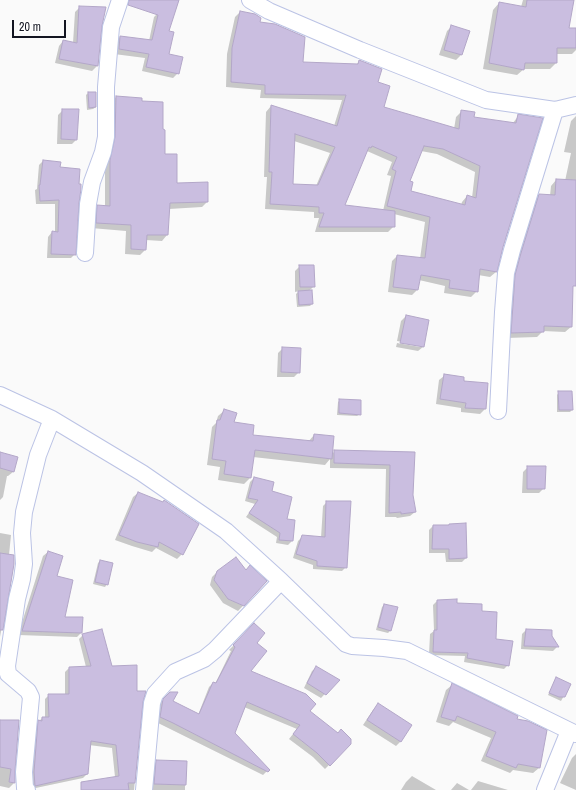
<!DOCTYPE html>
<style>
body{margin:0}
#map{position:relative;width:576px;height:790px;overflow:hidden;background:#fafafa;font-family:"Archivo Narrow",sans-serif}
canvas{display:block}
.scale{position:absolute;left:12px;top:20px;width:54px;height:18px;box-sizing:border-box;border:2px solid #131521;border-top:0;padding-left:5px;font-size:12px;line-height:14px;white-space:nowrap;color:#131521;-webkit-text-stroke:3px #fff;paint-order:stroke}
</style>
<div id="map">
<canvas width="576" height="790"></canvas>
<div class="scale">20 m</div>
</div>
<script>
const g = document.querySelector('canvas').getContext('2d');
g.lineJoin = 'round';
function paint(path, color) {
  g.fillStyle = color;
  g.fill(path, 'evenodd');
}
function shape(rows) {
  const path = new Path2D();
  for (const r of rows) {
    path.moveTo(r[0], r[1]);
    for (let i = 2; i < r.length; i += 2) path.lineTo(r[i], r[i + 1]);
  }
  return path;
}
function strokePath(path, color, width, dash) {
  g.strokeStyle = color;
  g.lineWidth = width;
  g.lineCap = dash ? 'butt' : 'round';
  g.setLineDash(dash || []);
  g.stroke(path);
}
paint(shape([
 [523,0,564,0,568,29,576,29,576,50,572,54,556,54,556,63,550,69,524,69,517,75,483,69,493,10,499,3,521,7],
 [80,7,101,26,97,66,92,71,55,63,59,46,63,41,73,43,75,12],
 [159,12,167,32,167,54,178,73,173,78,142,71,145,58,114,54,115,41,120,37,149,41,154,17],
 [240,12,256,23,301,63,356,65,360,61,377,83,382,108,454,129,456,117,461,112,473,118,513,123,519,115,502,247,496,272,490,277,478,275,477,291,471,297,444,293,445,286,419,280,417,290,412,295,388,292,392,261,397,256,420,259,425,222,394,214,394,226,388,232,315,232,319,218,314,218,314,212,265,209,267,177,264,177,266,112,271,106,334,126,342,100,260,98,261,90,226,87,227,54,235,17],
 [294,141,330,153,316,186,292,185],
 [367,151,392,162,387,175,391,176,383,211,343,206],
 [421,151,437,154,475,172,472,198,467,196,462,202,461,205,409,192,408,182],
 [452,26,468,32,461,55,456,60,439,55,447,31],
 [88,93,96,107,93,109,87,110,86,95],
 [116,97,141,99,176,184,207,202,202,207,169,209,167,235,162,241,146,240,146,249,140,255,125,254,126,231,91,228,92,212,98,206,105,207,105,167,110,103],
 [63,110,76,140,72,144,57,144,58,115],
 [576,116,576,240,574,242,571,327,565,332,543,331,537,337,506,338,510,281,534,201,539,195,550,196,551,186,556,180,565,181,571,153,564,152,571,121],
 [43,161,59,168,75,254,71,258,47,258,48,237,52,232,55,232,55,204,36,204,35,190,37,189,39,165],
 [300,266,314,286,309,291,312,304,310,306,297,307,296,294,299,291,295,292,295,271],
 [406,316,423,347,418,351,396,347,397,343,420,347,420,345,397,341,401,321],
 [283,348,299,372,294,377,277,377,278,353],
 [444,376,463,382,485,409,480,414,461,412,461,408,436,404,439,380],
 [559,392,572,410,570,412,557,412,557,395],
 [340,400,360,414,357,416,337,415,338,402],
 [225,410,233,423,252,436,308,442,314,435,331,455,335,451,414,453,412,495,415,512,410,516,397,518,396,517,385,517,386,469,330,468,330,459,325,465,253,457,250,478,244,484,218,480,220,467,207,465,212,427,216,423,218,416],
 [0,453,16,457,13,472,8,476,7,476,3,497,0,500],
 [528,467,544,488,539,493,522,493,523,472],
 [254,478,271,492,285,519,292,541,288,545,276,543,277,537,246,517,255,504,245,501,250,482],
 [138,493,182,554,177,559,156,548,152,552,132,546,115,540,133,497],
 [327,502,346,567,342,571,313,569,313,565,293,558,298,541,303,536,321,538,323,506],
 [433,526,466,558,462,562,446,562,445,553,429,553,429,530],
 [0,533,11,535,9,555,13,564,0,637],
 [48,552,56,577,63,618,81,633,77,637,18,635,43,556],
 [100,561,107,584,105,587,93,584,98,563],
 [218,571,245,571,266,582,238,611,223,603,210,585,212,577],
 [437,601,456,604,481,612,508,665,504,669,464,662,465,656,429,655,430,634,434,631,433,605],
 [384,605,390,631,388,633,376,630,382,607],
 [254,625,256,643,249,671,308,711,350,744,325,769,313,757,289,739,297,729,244,707,233,733,268,770,263,775,156,722,159,704,170,693,172,701,198,715,209,687,213,683,215,684,231,651,229,650],
 [526,630,550,636,557,647,553,651,521,649,522,634],
 [83,635,111,667,136,692,142,702,134,790,95,790,115,777,112,748,89,745,87,774,83,778,31,789,30,777,35,726,42,718,45,718,45,699,49,695,65,695,65,672,69,668,86,667,79,639],
 [317,667,338,680,321,698,304,688,312,671],
 [556,678,570,685,561,701,548,695],
 [452,685,516,720,546,731,539,768,533,773,513,770,510,773,481,761,491,738,453,722,449,726,436,722,446,690],
 [378,705,401,741,396,746,363,725,373,710],
 [0,720,14,771,14,783,9,788,0,786],
 [576,754,576,790,560,783,572,758],
 [157,761,185,762,185,790,149,790,153,765],
 [412,776,436,790,401,790,406,782],
 [478,781,508,790,471,790],
 [457,783,469,790,451,790]
]), '#0003');
const building = shape([
 [129,0,179,0,169,31,174,32,169,54,183,57,179,74,146,67,149,54,119,49,120,36,152,40,158,15,128,5,129,0],
 [527,0,574,0,569,28,576,28,576,48,557,48,557,63,525,63,524,70,489,63,499,2,526,7,527,0],
 [79,6,106,7,102,26,98,66,59,59,63,40,77,43,79,6],
 [240,11,255,14,261,18,260,22,275,24,305,37,303,62,358,64,359,60,382,69,378,82,390,86,384,107,459,129,461,110,475,112,474,117,516,123,518,114,543,118,503,247,497,272,480,269,478,292,449,288,450,280,421,275,418,290,393,287,397,255,425,258,430,217,387,206,396,171,392,169,397,157,372,146,371,148,369,147,345,205,395,211,395,227,319,227,324,213,319,213,319,207,270,204,272,172,269,172,271,105,337,126,346,95,265,94,265,85,231,82,232,48,240,11],
 [295,134,335,147,318,185,293,184,295,134],
 [424,146,443,149,480,166,476,198,467,195,465,205,411,191,413,182,410,181,424,146],
 [451,25,470,31,462,55,444,50,451,25],
 [88,92,96,92,96,107,89,108,88,92],
 [116,96,142,98,142,101,163,102,163,129,165,130,165,154,177,154,177,183,208,182,208,202,170,203,168,235,147,235,146,250,131,249,131,225,96,223,97,205,110,206,110,160,115,137,116,96],
 [62,109,79,109,77,140,61,139,62,109],
 [43,160,61,162,60,167,80,169,79,184,81,184,81,189,79,203,76,255,51,254,52,231,58,232,59,200,40,201,39,185,40,185,43,160],
 [556,179,576,180,576,286,573,286,572,327,544,326,544,332,511,333,515,275,521,253,539,194,555,195,556,179],
 [299,265,314,265,315,287,300,287,299,265],
 [312,290,313,304,299,305,298,291,312,290],
 [406,315,429,320,424,347,400,343,406,315],
 [282,347,301,348,300,373,281,372,282,347],
 [444,374,464,377,464,381,488,383,486,409,465,408,466,403,440,399,444,374],
 [558,391,572,391,573,410,559,410,558,391],
 [339,399,361,400,361,415,339,413,339,399],
 [224,409,237,413,234,422,254,425,253,435,313,441,314,434,334,436,332,459,255,450,251,478,224,474,226,461,212,459,217,420,220,420,224,409],
 [334,450,415,452,413,495,416,512,401,514,401,512,389,513,390,465,334,463,334,450],
 [0,452,18,457,14,472,0,468,0,452],
 [527,466,546,466,545,489,527,489,527,466],
 [254,477,274,482,272,491,292,497,287,519,295,520,293,541,279,540,280,533,249,513,258,500,248,498,254,477],
 [138,492,163,502,164,500,199,524,183,555,159,542,158,547,137,542,119,535,138,492],
 [326,501,351,501,347,568,317,566,317,561,296,554,302,535,325,537,326,501],
 [466,523,467,558,449,559,449,549,432,549,433,525,449,525,449,524,466,523],
 [48,551,63,556,57,576,73,580,65,617,83,617,82,633,22,631,48,551],
 [0,553,14,555,14,564,3,630,0,630,0,553],
 [236,557,246,570,250,565,267,581,244,606,228,599,214,580,217,571,236,557],
 [100,560,113,563,108,585,95,582,100,560],
 [457,599,457,603,482,604,482,611,497,612,496,639,513,641,509,666,467,658,468,653,433,652,434,630,437,630,437,600,457,599],
 [384,604,398,607,391,631,378,627,384,604],
 [254,623,265,633,257,643,267,651,251,671,306,694,316,704,310,711,338,733,341,729,351,739,351,744,330,766,317,753,293,734,300,725,247,702,235,733,270,770,268,772,173,723,160,717,163,699,170,692,178,692,173,701,199,714,213,682,216,683,235,647,233,645,254,623],
 [102,629,112,666,137,665,137,691,146,691,143,702,135,783,128,783,129,790,81,790,81,782,119,776,116,745,91,741,88,774,35,786,34,772,38,720,42,721,42,717,49,717,48,694,69,694,69,667,91,666,82,634,102,629],
 [526,629,552,630,552,636,559,647,524,646,526,629],
 [316,666,340,680,326,695,307,683,316,666],
 [556,677,571,684,565,697,559,697,549,693,556,677],
 [452,683,518,716,517,719,528,721,547,730,540,768,518,764,516,768,486,756,496,732,457,716,455,721,441,717,452,683],
 [378,703,412,725,401,742,367,720,378,703],
 [0,720,19,720,15,771,15,783,9,782,11,769,0,767,0,720],
 [156,760,187,761,186,785,154,784,156,760]
]);
paint(building, '#cabee0');
strokePath(building, '#b3a7c8', 1);
const minor = shape([
 [250,0,269,11,360,50,486,100,555,110,576,105],
 [85,253,88,204,92,182,103,152,106,137,106,87,111,27,120,0],
 [0,395,52,419,142,473,226,531,281,581,346,644,352,646,384,648,407,651,576,734],
 [498,411,503,312,506,273,512,250,555,110],
 [27,790,25,788,24,772,31,697,28,691,8,674,7,666,17,599,22,579,24,564,22,533,24,512,38,455,52,419],
 [144,790,152,703,155,694,175,672,204,659,215,650,281,581],
 [545,790,569,731]
]);
strokePath(minor, '#bbc3e5', 18);
strokePath(minor, '#fff', 16);
</script>
